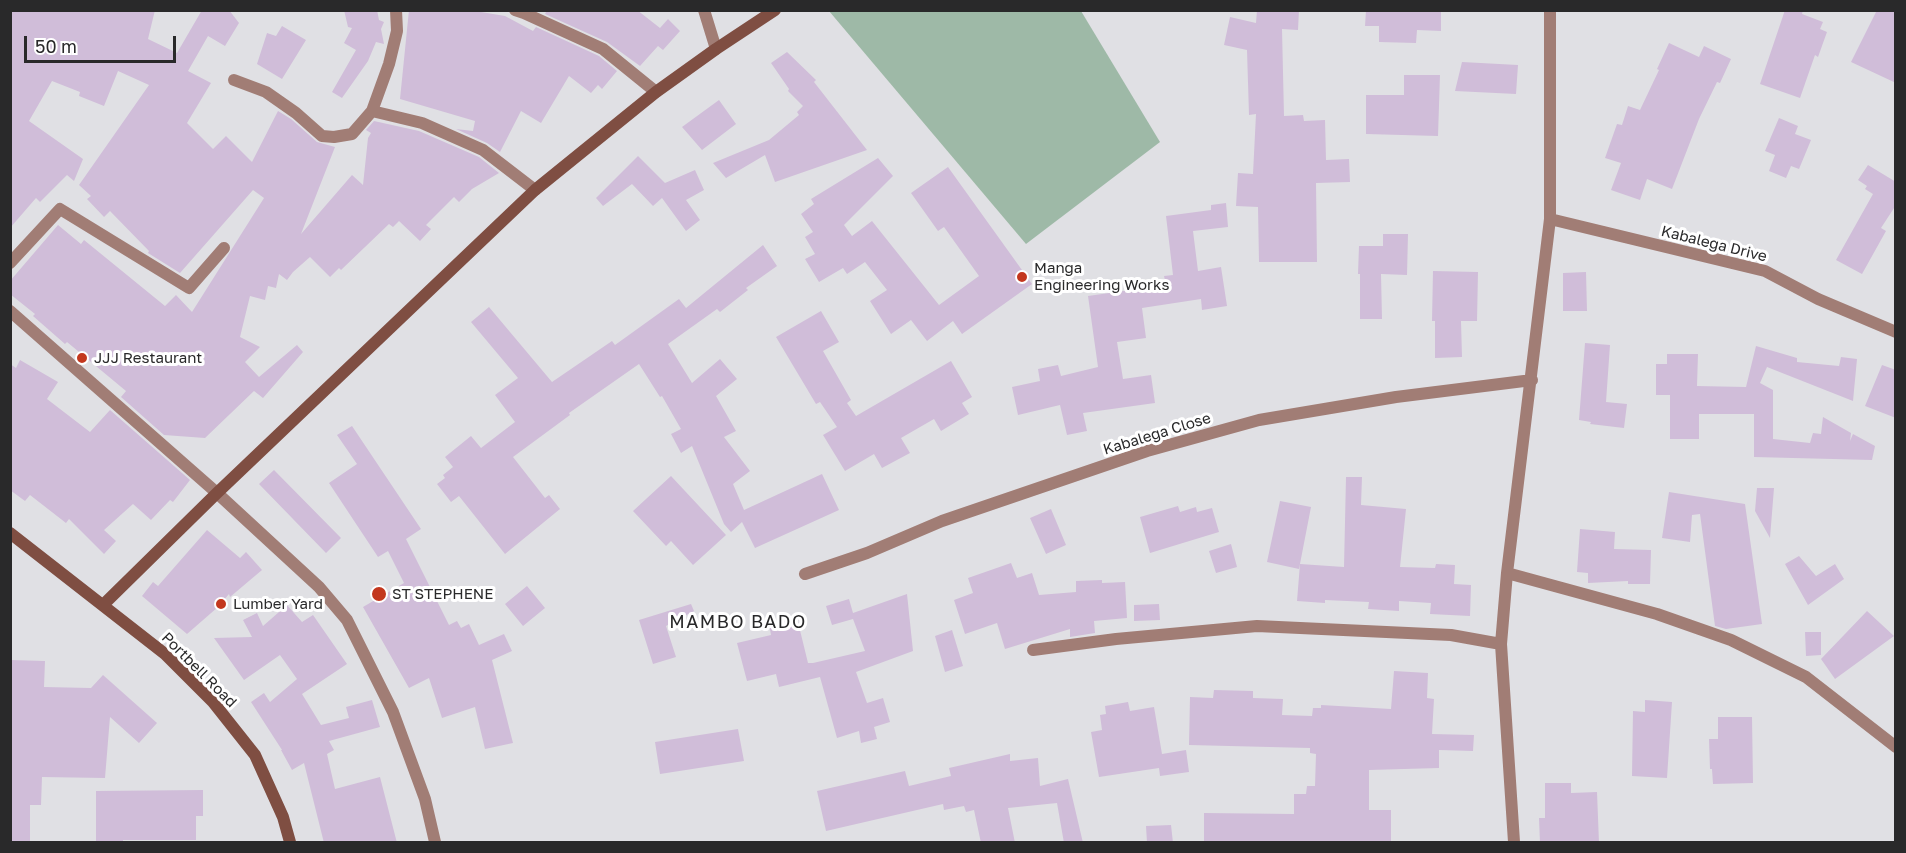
<!DOCTYPE html>
<style>
body{margin:0}
#map{position:relative;width:1906px;height:853px;overflow:hidden;background:#e0e0e4;font-family:"Golos Text",sans-serif}
canvas{display:block}
.frame{position:absolute;inset:0;border:12px solid #29292a;pointer-events:none}
.scale{position:absolute;left:24px;top:36px;width:152px;height:27px;box-sizing:border-box;border:3px solid #29292a;border-top:0;padding-left:8px;font-size:18px;line-height:21px;white-space:nowrap;color:#29292a;-webkit-text-stroke:4px #fff;paint-order:stroke}
</style>
<div id="map">
<canvas width="1906" height="853"></canvas>
<div class="frame"></div>
<div class="scale">50 m</div>
</div>
<script>
const g = document.querySelector('canvas').getContext('2d');
g.lineJoin = 'round';
function paint(path, color) {
  g.fillStyle = color;
  g.fill(path, 'evenodd');
}
function shape(rows) {
  const path = new Path2D();
  for (const r of rows) {
    path.moveTo(r[0], r[1]);
    for (let i = 2; i < r.length; i += 2) path.lineTo(r[i], r[i + 1]);
  }
  return path;
}
function strokePath(path, color, width, dash) {
  g.strokeStyle = color;
  g.lineWidth = width;
  g.lineCap = dash ? 'butt' : 'round';
  g.setLineDash(dash || []);
  g.stroke(path);
}
function drawText(font, color, halo, rows, align = 'center') {
  g.font = font + ' "Golos Text",sans-serif';
  g.lineWidth = 6;
  g.setLineDash([]);
  g.textBaseline = 'middle';
  g.strokeStyle = halo;
  g.fillStyle = color;
  for (const [text, x, y, turn = 0] of rows) {
    g.save();
    g.translate(x, y);
    g.rotate((+turn || 0) * Math.PI / 180);
    g.textAlign = isNaN(turn) ? turn : align;
    if (halo) g.strokeText(text, 0, 0);
    g.fillText(text, 0, 0);
    g.restore();
  }
}
paint(shape([
 [829,11,1081,11,1160,142,1026,244]
]), '#9eb9a7');
paint(shape([
 [10,10,155,10,148,39,177,53,202,10,229,10,239,23,225,46,208,36,188,71,211,83,187,123,213,149,226,136,252,162,278,111,291,119,317,142,335,147,301,234,352,175,363,185,368,138,371,133,366,130,374,121,419,131,479,157,499,173,472,189,459,202,454,197,426,225,431,229,420,241,399,221,393,227,389,224,341,270,339,268,330,277,310,257,293,272,287,280,279,274,276,288,268,286,265,300,250,296,240,337,260,347,245,362,259,377,297,345,303,352,263,398,254,391,205,438,164,435,121,397,126,391,67,342,65,344,33,316,35,314,10,294,10,281,58,225,81,244,84,240,165,306,176,295,192,312,264,198,253,190,180,273,148,253,149,251,110,211,104,217,87,199,91,196,79,185,149,85,118,71,104,106,79,96,80,92,52,81,29,121,83,159,74,181,67,175,40,202,36,198,10,228],
 [344,10,377,10,379,20,384,22,381,29,384,44,376,42,368,61,342,98,332,92,356,50,344,43,352,28,348,27],
 [409,10,469,10,505,16,533,31,536,27,599,56,617,71,602,89,598,85,591,93,569,76,541,123,521,111,500,152,487,143,456,129,473,131,475,121,400,99],
 [547,10,637,10,660,28,668,19,680,31,663,50,658,46,640,66,607,42,545,14],
 [1257,10,1299,10,1298,30,1282,29,1284,116,1303,115,1304,121,1325,120,1326,160,1349,159,1350,182,1316,183,1317,262,1259,262,1258,207,1236,206,1238,173,1253,174,1256,114,1249,115,1247,50,1224,45,1230,17,1256,23],
 [1366,10,1441,10,1441,31,1417,30,1416,43,1379,42,1379,26,1365,26],
 [1785,10,1803,10,1802,14,1823,22,1820,29,1827,32,1818,57,1815,55,1800,98,1760,84],
 [1877,10,1896,10,1896,83,1851,62],
 [282,26,306,40,282,79,257,64,267,33,276,36],
 [1669,43,1699,57,1704,46,1731,59,1720,83,1717,82,1699,119,1672,189,1647,179,1640,200,1611,190,1621,163,1605,158,1617,124,1622,125,1628,106,1640,110,1659,70,1657,69],
 [787,52,816,80,814,82,867,150,775,182,765,155,726,178,713,163,769,140,799,115,797,112,803,106,788,91,789,89,771,63],
 [1462,62,1518,65,1516,94,1455,91],
 [1404,75,1440,75,1438,136,1366,134,1366,95,1404,95],
 [719,100,736,124,702,150,682,127],
 [1779,118,1798,126,1795,134,1811,140,1799,169,1791,166,1786,178,1769,171,1775,155,1765,151],
 [638,156,665,183,695,170,704,190,686,200,700,220,686,231,662,198,653,206,632,184,603,206,596,198],
 [878,158,893,176,844,225,852,236,872,221,939,305,979,276,944,227,938,231,911,193,948,167,1032,284,962,334,953,321,927,341,911,320,891,334,870,301,887,290,865,262,847,274,843,268,819,282,805,259,815,254,805,237,813,232,801,214,814,204,811,199],
 [1868,165,1896,182,1896,205,1881,228,1886,231,1862,274,1836,260,1873,194,1865,189,1867,186,1858,180],
 [1226,203,1228,227,1193,231,1198,271,1221,267,1227,306,1202,310,1201,299,1142,308,1146,338,1117,342,1123,379,1151,375,1155,403,1083,413,1087,431,1067,435,1060,405,1018,415,1012,387,1040,381,1038,369,1058,365,1061,376,1098,367,1088,296,1166,285,1164,276,1173,275,1166,216,1211,210,1211,205],
 [1383,234,1408,234,1407,275,1381,274,1382,319,1360,319,1360,274,1358,274,1359,246,1383,246],
 [763,245,777,266,746,288,748,290,720,312,717,309,668,344,692,383,720,359,737,379,716,396,736,431,724,437,750,471,733,484,744,510,822,474,839,510,755,548,742,522,731,532,724,524,692,446,681,453,671,434,681,429,662,396,660,397,639,364,569,413,570,415,513,457,545,498,549,495,560,509,505,554,459,496,451,502,437,484,445,478,443,475,453,467,445,457,471,436,481,448,515,422,495,395,518,378,471,322,489,307,552,382,612,341,615,345,679,299,686,308],
 [1433,271,1478,272,1477,321,1461,321,1462,357,1435,358,1435,321,1432,321],
 [1586,272,1587,311,1563,311,1563,273],
 [821,311,839,342,823,351,851,400,847,403,856,416,951,361,972,397,962,403,969,414,941,431,934,419,901,438,910,453,882,468,874,454,845,471,823,435,837,427,820,402,816,404,776,337],
 [1585,343,1610,345,1606,402,1627,404,1624,428,1590,424,1591,422,1579,420],
 [1756,346,1797,358,1797,362,1839,366,1841,357,1857,359,1853,401,1767,367,1760,383,1773,390,1773,439,1810,443,1813,433,1821,434,1823,417,1851,433,1850,441,1853,434,1875,446,1872,460,1754,457,1754,414,1699,414,1699,439,1670,439,1670,395,1656,395,1656,364,1667,364,1667,354,1698,354,1697,386,1746,387],
 [20,360,58,382,47,399,90,432,110,410,190,480,173,502,170,500,151,520,133,504,104,530,116,541,104,554,69,519,66,523,30,495,25,501,10,490,10,364,16,368],
 [1882,365,1896,370,1896,418,1865,406],
 [352,426,421,529,406,539,449,625,457,621,461,628,469,624,479,645,504,634,512,651,492,660,513,743,485,749,475,707,442,718,429,678,409,688,363,607,404,583,388,551,378,557,329,483,357,464,337,435],
 [274,470,341,538,326,553,259,484],
 [671,476,726,535,693,565,671,541,666,546,633,511],
 [1346,477,1362,477,1361,505,1406,509,1400,567,1435,568,1436,564,1455,565,1454,584,1471,585,1470,616,1430,614,1431,603,1399,601,1399,611,1368,609,1369,602,1325,600,1325,603,1297,601,1300,564,1344,567],
 [1757,488,1774,488,1770,538,1755,511],
 [1669,492,1745,504,1762,624,1726,629,1715,626,1700,514,1692,515,1690,542,1662,538],
 [1280,501,1311,507,1299,569,1267,562],
 [1178,506,1180,512,1196,507,1197,512,1212,508,1219,532,1150,553,1140,517],
 [1051,509,1066,545,1046,554,1030,518],
 [1580,529,1615,532,1614,549,1651,550,1650,584,1628,584,1628,581,1588,583,1588,573,1577,572],
 [207,530,240,558,246,552,262,570,230,597,229,594,218,607,187,634,142,596,153,582,158,586],
 [1231,544,1237,567,1216,573,1209,551],
 [1799,556,1816,576,1835,564,1844,579,1808,605,1785,564],
 [1011,563,1017,578,1032,573,1039,595,1076,592,1076,581,1102,580,1102,583,1125,582,1127,618,1094,621,1095,633,1070,637,1070,629,1005,649,997,623,965,634,954,600,973,593,968,578],
 [527,586,545,608,523,626,505,604],
 [907,594,913,651,856,672,867,703,883,698,890,722,874,727,877,739,861,743,859,731,837,738,820,677,779,687,776,674,747,681,737,643,771,635,769,623,797,618,808,663,813,663,865,651,853,619,832,625,826,606,849,599,853,613],
 [691,604,694,611,666,626,676,657,653,664,639,620],
 [1159,604,1160,620,1134,621,1134,605],
 [287,605,302,622,313,615,347,664,302,694,321,725,349,718,346,707,372,700,380,727,329,741,334,750,327,754,335,789,380,777,397,843,324,843,304,763,292,770,281,750,282,750,251,702,264,693,270,702,297,679,280,655,244,680,214,638,252,637,243,620,257,613,263,626],
 [1867,611,1894,636,1835,679,1821,659],
 [952,630,963,666,945,672,935,636],
 [1805,632,1821,632,1821,655,1806,656],
 [10,660,45,661,44,687,91,688,103,675,157,723,139,743,110,717,105,778,42,777,41,805,30,805,30,843,11,843],
 [1394,671,1428,673,1427,698,1434,699,1432,734,1474,735,1473,751,1439,750,1439,768,1369,770,1369,810,1391,810,1391,843,1204,843,1204,813,1294,814,1294,794,1306,794,1307,786,1315,786,1316,754,1310,753,1310,748,1189,745,1190,697,1213,698,1214,690,1253,691,1253,698,1283,699,1282,715,1312,716,1313,708,1321,708,1321,705,1391,709],
 [1645,700,1672,702,1667,778,1632,776,1633,711,1645,712],
 [1128,702,1130,711,1154,707,1162,754,1186,750,1189,772,1160,776,1159,768,1099,777,1091,732,1102,730,1100,715,1106,714,1105,706],
 [1718,717,1752,717,1753,783,1713,784,1712,769,1710,769,1709,739,1718,739],
 [738,729,744,761,660,774,655,742],
 [1010,754,1010,761,1038,758,1040,786,1068,779,1083,843,1064,843,1057,803,1008,808,1015,843,981,843,974,810,966,812,964,806,944,810,943,804,826,831,817,791,905,771,909,786,951,776,949,768],
 [1545,783,1571,783,1571,793,1597,792,1599,843,1540,843,1539,818,1545,818],
 [203,790,203,816,196,816,196,840,123,840,123,843,96,843,96,791],
 [1171,825,1173,843,1147,843,1146,826]
]), '#d0bdd9');
strokePath(shape([
 [396,10,397,31,389,64,372,111,422,123,483,150,535,190],
 [515,10,524,13,603,49,656,92],
 [704,10,716,49],
 [234,80,266,92,296,113,322,136,334,137,352,134,372,111],
 [1550,219,1765,271,1818,299,1896,332],
 [10,263,60,209,189,288,224,248],
 [10,311,217,493,319,587,347,620,393,712,425,799,435,842],
 [1507,573,1657,614,1731,640,1806,677,1896,747],
 [805,574,867,553,942,521,1147,451,1259,420,1396,397,1532,380],
 [1033,650,1116,639,1257,626,1451,635,1501,644],
 [1514,842,1501,644,1507,573,1550,219,1550,10]
]), '#a17d75', 12);
strokePath(shape([
 [10,533,165,654,213,702,255,755,283,817,290,842],
 [103,605,217,493,535,190,656,92,716,49,775,10]
]), '#7f4e42', 12);
for (const [x, y, r, color] of [
 [1022,277,6,"#c3371e"],
 [82,358,6,"#c3371e"],
 [379,594,8,"#c3371e"],
 [221,604,6,"#c3371e"]
]) {
  const dot = new Path2D();
  dot.arc(x, y, r, 0, 2 * Math.PI);
  g.fillStyle = color;
  g.fill(dot);
  strokePath(dot, '#fff', 2);
}
drawText('15px', '#29292a', '#fff', [
 ["Kabalega Drive",1714,244,14],
 ["Kabalega Close",1157,434,-17],
 ["Portbell Road",199,670,45]
]);
drawText('15px', '#29292a', '#fff', [
 ["Manga",1034,268],
 ["Engineering Works",1034,285],
 ["JJJ Restaurant",94,358],
 ["ST STEPHENE",392,594],
 ["Lumber Yard",233,604]
], 'left');
g.letterSpacing = '1.5px';
drawText('18px', '#29292a', '#fff', [
 ["MAMBO BADO",738,622]
]);
g.letterSpacing = '0px';
</script>
